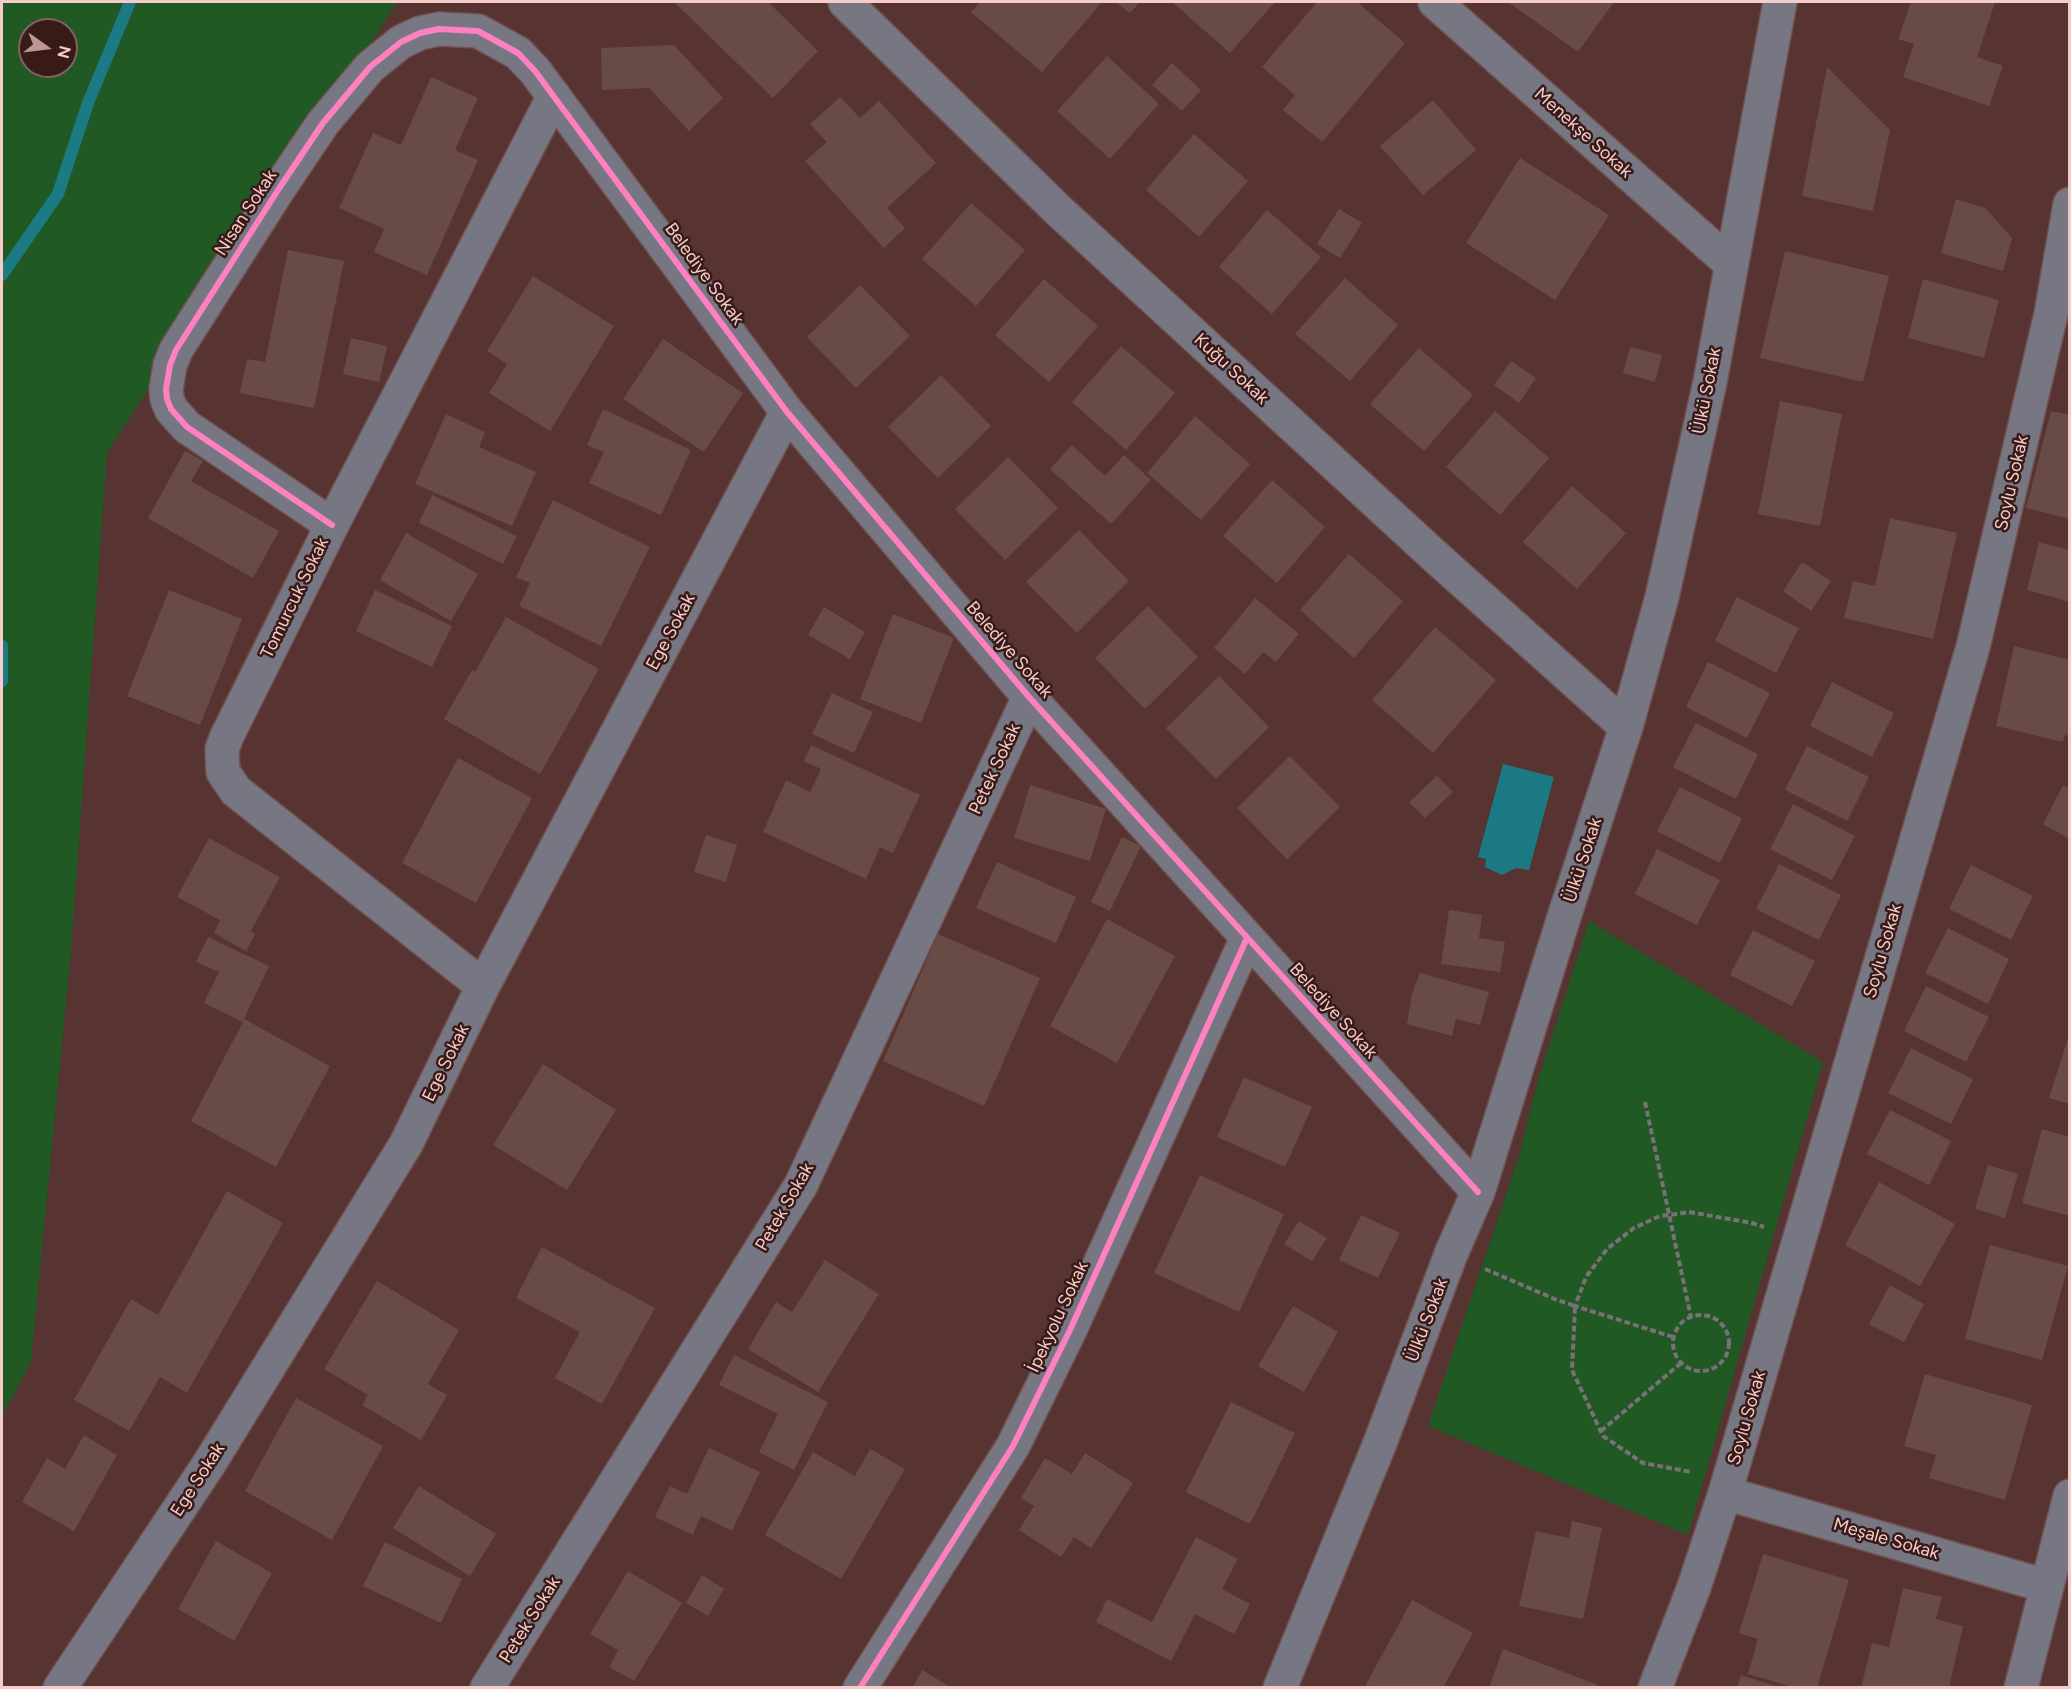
<!DOCTYPE html>
<meta charset="utf-8">
<style>
body{margin:0}
#map{position:relative;width:2071px;height:1689px;overflow:hidden;background:#573332;font-family:Figtree,sans-serif}
canvas{display:block}
.frame{position:absolute;inset:0;border:3px solid #f5ccc8;pointer-events:none}
.north{position:absolute;left:18px;top:18px;width:60px;height:60px;box-sizing:border-box;background:#381b18;border:2px solid #84625e;border-radius:50%;rotate:104deg;font-size:16px;font-weight:700;line-height:24px;text-align:center;color:#f5ccc8}
.north::after{content:'';display:block;margin:auto;width:21px;height:27px;background:#be9694;clip-path:polygon(50% 0,100% 100%,50% 72%,0 100%)}
</style>
<div id="map">
<canvas width="2071" height="1689"></canvas>
<div class="frame"></div>
<div class="north">N</div>
</div>
<script>
const g = document.querySelector('canvas').getContext('2d');
g.lineJoin = 'round';
function paint(path, color) {
  g.fillStyle = color;
  g.fill(path, 'evenodd');
}
function shape(rows) {
  const path = new Path2D();
  for (const r of rows) {
    if (r.length === 3) {
      path.moveTo(r[0] + r[2], r[1]);
      path.arc(r[0], r[1], r[2], 0, 2 * Math.PI);
      continue;
    }
    path.moveTo(r[0], r[1]);
    for (let i = 2; i < r.length; i += 2) path.lineTo(r[i], r[i + 1]);
  }
  return path;
}
function strokePath(path, color, width, dash) {
  g.strokeStyle = color;
  g.lineWidth = width;
  g.lineCap = dash ? 'butt' : 'round';
  g.setLineDash(dash || []);
  g.stroke(path);
}
function drawText(font, color, halo, rows, align = 'center') {
  g.font = font + ' Figtree,sans-serif';
  g.lineWidth = 5;
  g.setLineDash([]);
  g.textBaseline = 'middle';
  g.strokeStyle = halo;
  g.fillStyle = color;
  for (const [text, x, y, turn = 0] of rows) {
    g.save();
    g.translate(x, y);
    g.rotate((+turn || 0) * Math.PI / 180);
    g.textAlign = isNaN(turn) ? turn : align;
    if (halo) g.strokeText(text, 0, 0);
    g.fillText(text, 0, 0);
    g.restore();
  }
}
paint(shape([
 [2,2,397,2,107,453,71,951,31,1362,2,1417],
 [30,30,66,30,66,66,30,66],
 [1589,921,1823,1062,1688,1535,1428,1426,1519,1156,1538,1080]
]), '#205923');
paint(shape([
 [1503,764,1554,777,1529,870,1516,868,1502,875,1485,867,1486,859,1478,857]
]), '#1c7a84');
strokePath(shape([
 [2,275,58,194,88,103,130,2],
 [2,646,2,681]
]), '#1c7a84', 12);
paint(shape([
 [674,2,768,2,818,51,773,98],
 [980,2,1102,2,1042,72,971,12],
 [1116,2,1140,2,1130,13],
 [1172,2,1275,2,1230,53],
 [1317,2,1357,2,1405,43,1322,142,1283,110,1295,95,1262,67],
 [1508,2,1614,2,1578,52],
 [1911,2,1995,2,1977,57,2003,66,1989,106,1903,77,1914,44,1898,39],
 [674,45,723,98,689,131,649,88,602,90,601,48],
 [1107,56,1159,104,1110,159,1057,111],
 [1172,63,1201,90,1182,111,1152,85],
 [1827,67,1890,130,1873,211,1802,196],
 [431,77,478,98,455,150,478,160,427,275,374,252,384,229,339,208,373,133,401,145],
 [840,97,860,118,879,101,936,163,887,208,905,228,884,248,805,161,827,142,810,124],
 [1433,100,1476,150,1423,195,1380,146],
 [1194,134,1248,181,1199,237,1146,190],
 [1520,158,1609,215,1555,300,1466,243],
 [1956,199,1985,208,2012,238,2003,271,1941,253],
 [971,203,1025,250,976,306,922,259],
 [1339,209,1362,223,1340,258,1317,244],
 [1267,210,1321,257,1272,314,1219,267],
 [288,250,344,261,314,408,240,393,247,359,265,362],
 [1785,251,1889,276,1863,382,1760,358],
 [533,276,614,326,550,431,489,393,507,364,487,351],
 [1345,278,1398,325,1350,381,1295,334],
 [1044,279,1098,326,1049,382,995,335],
 [1923,279,1999,300,1984,358,1908,338],
 [860,285,910,336,856,388,807,337],
 [351,338,387,346,379,382,343,374],
 [663,339,743,393,704,452,623,399],
 [1121,346,1175,393,1126,450,1072,402],
 [1630,347,1662,355,1655,382,1623,373],
 [1419,348,1473,395,1424,451,1370,404],
 [1511,361,1536,378,1519,403,1494,385],
 [941,375,991,426,938,478,888,427],
 [1780,401,1842,414,1820,526,1758,514],
 [603,409,691,450,661,515,589,483,604,452,587,445],
 [1495,411,1549,458,1500,515,1446,467],
 [2051,411,2070,415,2070,519,2026,508],
 [446,414,485,432,479,447,536,472,512,526,415,484],
 [1195,416,1250,464,1201,520,1147,473],
 [1072,445,1105,476,1124,455,1151,480,1111,524,1050,469],
 [185,451,203,461,191,481,279,531,253,578,148,518],
 [1008,457,1058,508,1005,560,955,509],
 [1272,480,1325,527,1277,583,1223,536],
 [1572,486,1626,533,1577,589,1523,542],
 [432,495,517,536,503,564,419,523],
 [553,500,650,547,601,646,519,606,530,583,516,577],
 [1890,518,1957,533,1933,639,1844,618,1853,581,1875,586],
 [1079,530,1129,581,1077,633,1026,582],
 [406,533,478,574,451,621,380,580],
 [2039,542,2070,550,2070,602,2027,590],
 [1349,554,1403,601,1354,658,1300,610],
 [1802,562,1831,581,1811,611,1783,591],
 [169,590,242,619,200,725,127,696],
 [375,590,452,626,432,667,356,631],
 [1737,597,1799,628,1776,673,1715,641],
 [1255,598,1299,634,1276,662,1263,652,1245,674,1214,648],
 [1148,606,1198,657,1145,709,1095,658],
 [824,607,865,632,850,659,808,635],
 [893,614,954,638,921,723,860,699],
 [506,617,599,669,540,774,444,719,472,670,475,672],
 [1435,627,1496,680,1433,753,1372,700],
 [2014,646,2070,660,2070,736,2065,735,2063,742,1996,726],
 [1708,662,1770,693,1747,738,1686,707],
 [1219,676,1269,727,1216,779,1166,728],
 [1832,682,1894,713,1872,757,1810,726],
 [832,693,873,712,854,753,812,734],
 [1696,723,1758,754,1736,799,1673,767],
 [811,745,920,795,893,853,880,847,866,879,763,832,786,780,810,792,821,769,804,761],
 [1807,746,1869,777,1847,821,1785,790],
 [1290,756,1340,807,1287,859,1237,808],
 [458,758,532,798,476,903,402,863],
 [1437,776,1453,792,1425,818,1409,802],
 [1030,785,1106,809,1090,861,1014,838],
 [2063,785,2070,789,2070,839,2043,824],
 [1680,787,1742,818,1720,863,1657,831],
 [1793,804,1855,836,1832,880,1770,849],
 [706,835,737,845,726,882,694,872],
 [1122,837,1141,846,1110,911,1091,902],
 [209,838,280,877,251,931,255,934,246,951,214,933,220,920,177,897],
 [1657,849,1720,880,1697,925,1635,894],
 [997,862,1076,897,1056,943,976,908],
 [1779,864,1841,895,1819,940,1756,909],
 [1971,865,2033,896,2011,940,1949,909],
 [1449,910,1482,915,1479,938,1505,942,1500,972,1441,964],
 [1107,919,1175,956,1117,1063,1050,1026],
 [1948,928,2009,959,1988,1004,1925,973],
 [1753,930,1815,961,1792,1006,1730,975],
 [938,934,1040,978,984,1106,883,1061],
 [208,937,269,966,244,1019,330,1066,276,1167,191,1121,243,1022,204,1003,219,972,196,962],
 [1420,973,1489,992,1480,1025,1456,1019,1452,1036,1407,1024,1412,994],
 [1926,986,1989,1017,1966,1062,1904,1031],
 [2070,1032,2070,1104,2049,1098],
 [1911,1048,1973,1079,1951,1124,1888,1093],
 [543,1064,616,1110,567,1190,493,1145],
 [1244,1077,1312,1107,1285,1167,1217,1137],
 [1890,1110,1951,1141,1929,1185,1867,1154],
 [2042,1129,2070,1137,2070,1216,2022,1203],
 [1988,1165,2018,1174,2005,1218,1975,1209],
 [1200,1175,1284,1214,1239,1312,1154,1273],
 [1879,1182,1955,1224,1920,1286,1845,1245],
 [227,1191,283,1223,187,1393,160,1377,129,1431,74,1400,131,1299,158,1315],
 [1361,1215,1400,1233,1378,1278,1339,1260],
 [1299,1221,1327,1238,1312,1261,1284,1244],
 [1990,1245,2068,1266,2042,1360,1965,1339],
 [542,1247,655,1308,602,1404,555,1378,580,1332,516,1298],
 [825,1260,879,1294,818,1392,748,1349,776,1302,792,1312],
 [377,1281,459,1330,428,1384,447,1395,421,1440,362,1405,368,1395,324,1369],
 [1890,1285,1924,1304,1904,1342,1869,1324],
 [1293,1306,1338,1332,1304,1392,1258,1366],
 [734,1355,828,1402,794,1470,759,1452,778,1414,719,1385],
 [1925,1374,2032,1405,2005,1500,1929,1478,1936,1455,1904,1446],
 [296,1398,383,1446,332,1540,245,1491],
 [1231,1402,1295,1433,1250,1524,1186,1492],
 [84,1435,117,1455,74,1531,22,1502,47,1458,65,1469],
 [709,1448,760,1472,732,1531,701,1516,693,1535,655,1517,670,1486,687,1494],
 [870,1449,905,1469,841,1579,765,1535,813,1452,855,1476],
 [1085,1453,1133,1483,1091,1548,1074,1537,1061,1557,1019,1530,1034,1506,1021,1498,1045,1458,1072,1474],
 [419,1486,496,1534,470,1576,393,1528],
 [1572,1521,1602,1528,1583,1619,1519,1606,1536,1531,1569,1538],
 [1196,1537,1238,1559,1222,1589,1250,1604,1234,1634,1195,1614,1171,1661,1096,1622,1107,1599,1152,1622],
 [216,1541,272,1573,234,1641,178,1609],
 [385,1542,462,1579,441,1623,363,1586],
 [1763,1554,1849,1580,1817,1688,1796,1688,1748,1674,1758,1639,1739,1633],
 [628,1571,682,1603,634,1681,609,1667,618,1650,590,1634],
 [702,1575,724,1589,708,1616,686,1603],
 [1903,1588,1942,1597,1936,1619,1963,1626,1949,1688,1861,1688,1872,1643,1889,1647],
 [1412,1600,1473,1633,1443,1688,1364,1688],
 [1503,1649,1598,1685,1597,1688,1489,1688],
 [922,1670,952,1688,912,1688],
 [1741,1675,1778,1687,1778,1688,1737,1688]
]), '#694b46');
const minor = shape([
 [845,2,1058,210,1439,560,1626,727],
 [1435,2,1731,264],
 [332,525,187,427,171,409,167,399,166,389,170,365,176,350,278,190,323,123,370,67,401,42,420,33,439,29,478,31,518,53,535,71,787,412,1029,697,1478,1192],
 [483,986,236,791,223,772,222,749,227,736,332,525,554,96],
 [1725,1493,2046,1586],
 [60,1688,209,1464,406,1144,483,986,787,412],
 [487,1688,801,1185,1029,697],
 [860,1688,1013,1446,1070,1330,1247,938],
 [1280,1688,1380,1443,1451,1254,1478,1192,1564,917,1626,727,1662,597,1710,382,1780,2],
 [1655,1688,1694,1587,1725,1493,1973,647,2051,314,2070,204],
 [2021,1688,2070,1496]
]);
strokePath(minor, '#705150', 36);
strokePath(shape([
 [1645,1102,1691,1317],
 [1485,1269,1557,1300,1575,1306,1572,1370,1603,1436,1643,1463,1691,1472],
 [1701,1343,28],
 [1673,1337,1575,1306,1586,1277,1607,1249,1634,1228,1660,1216,1669,1215,1689,1212,1752,1223,1764,1227],
 [1601,1431,1681,1363]
]), '#797078', 4, [6, 3]);
strokePath(minor, '#777784', 33);
strokePath(shape([
 [332,525,187,427,171,409,167,399,166,389,170,365,176,350,278,190,323,123,370,67,401,42,420,33,439,29,478,31,518,53,535,71,787,412,1029,697,1478,1192],
 [860,1688,1013,1446,1070,1330,1247,938]
]), '#ff80c0', 6);
drawText('18px', '#f5ccc8', '#381b18', [
 ["Menekşe Sokak",1583,133,42],
 ["Nisan Sokak",246,213,-57],
 ["Belediye Sokak",704,274,54],
 ["Kuğu Sokak",1231,369,43],
 ["Ülkü Sokak",1707,391,-79],
 ["Soylu Sokak",2012,483,-77],
 ["Tomurcuk Sokak",295,598,-64],
 ["Ege Sokak",671,632,-62],
 ["Belediye Sokak",1009,650,49],
 ["Petek Sokak",995,769,-65],
 ["Ülkü Sokak",1583,860,-72],
 ["Soylu Sokak",1883,951,-74],
 ["Belediye Sokak",1333,1011,48],
 ["Ege Sokak",446,1063,-64],
 ["Petek Sokak",785,1207,-60],
 ["İpekyolu Sokak",1058,1317,-65],
 ["Ülkü Sokak",1427,1320,-69],
 ["Soylu Sokak",1747,1418,-74],
 ["Ege Sokak",198,1480,-57],
 ["Meşale Sokak",1886,1539,16],
 ["Petek Sokak",530,1620,-58]
]);
</script>
